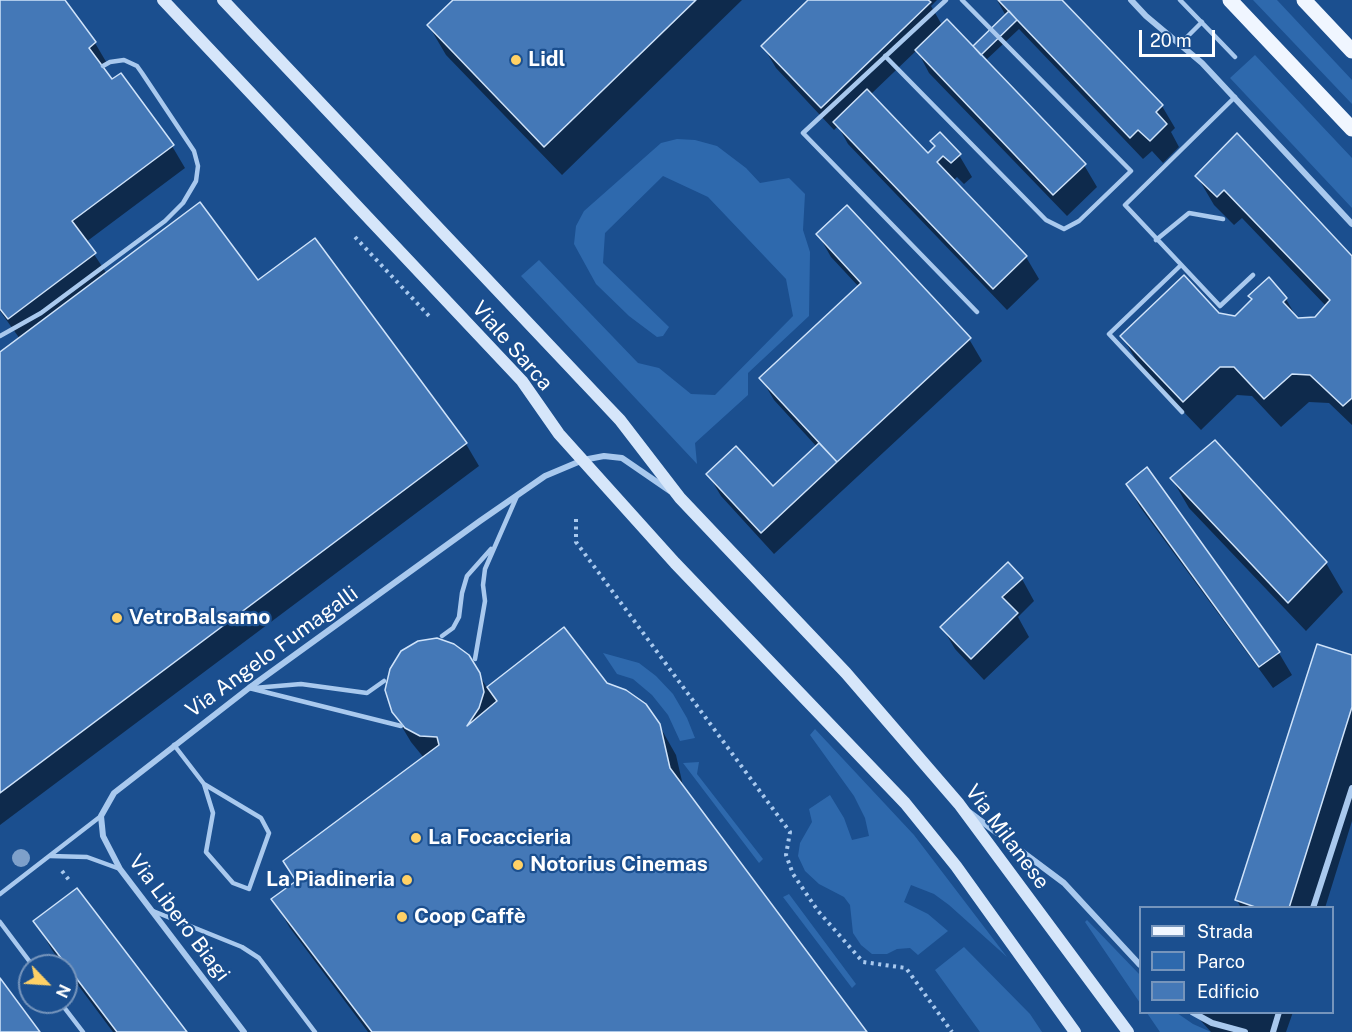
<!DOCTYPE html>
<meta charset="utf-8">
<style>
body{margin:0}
#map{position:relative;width:1352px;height:1032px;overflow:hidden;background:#1b4f8f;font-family:"Public Sans",sans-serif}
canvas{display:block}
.legend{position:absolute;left:1139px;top:906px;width:195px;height:108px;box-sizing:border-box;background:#1b4f8f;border:2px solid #7695bc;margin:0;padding:8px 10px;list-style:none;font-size:18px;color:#fff}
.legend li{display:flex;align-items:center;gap:12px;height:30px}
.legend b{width:30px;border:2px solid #7695bc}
.north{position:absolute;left:18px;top:954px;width:60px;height:60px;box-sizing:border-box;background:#1b4f8f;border:2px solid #7695bc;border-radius:50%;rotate:115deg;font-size:16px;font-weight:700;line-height:24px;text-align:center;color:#fff}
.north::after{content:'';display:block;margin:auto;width:21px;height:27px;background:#ffd166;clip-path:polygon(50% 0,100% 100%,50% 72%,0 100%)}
.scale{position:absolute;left:1139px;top:30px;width:76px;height:27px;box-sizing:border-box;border:3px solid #fff;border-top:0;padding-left:8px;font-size:18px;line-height:21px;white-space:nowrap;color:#fff;-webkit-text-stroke:4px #1b4f8f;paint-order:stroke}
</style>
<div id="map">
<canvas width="1352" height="1032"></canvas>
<ul class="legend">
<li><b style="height:8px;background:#f0f6ff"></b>Strada</li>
<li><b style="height:16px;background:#2e69ad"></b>Parco</li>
<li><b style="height:16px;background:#4478b7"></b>Edificio</li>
</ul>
<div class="north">N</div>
<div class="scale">20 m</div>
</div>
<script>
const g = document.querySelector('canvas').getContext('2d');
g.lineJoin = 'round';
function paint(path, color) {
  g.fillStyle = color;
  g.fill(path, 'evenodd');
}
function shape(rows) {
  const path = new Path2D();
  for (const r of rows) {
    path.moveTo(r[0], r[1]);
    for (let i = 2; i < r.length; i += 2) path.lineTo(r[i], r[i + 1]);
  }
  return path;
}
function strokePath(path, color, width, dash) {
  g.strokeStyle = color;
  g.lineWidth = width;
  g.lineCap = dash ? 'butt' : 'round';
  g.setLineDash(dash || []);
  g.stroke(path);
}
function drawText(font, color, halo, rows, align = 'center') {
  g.font = font + ' "Public Sans",sans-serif';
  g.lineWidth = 4.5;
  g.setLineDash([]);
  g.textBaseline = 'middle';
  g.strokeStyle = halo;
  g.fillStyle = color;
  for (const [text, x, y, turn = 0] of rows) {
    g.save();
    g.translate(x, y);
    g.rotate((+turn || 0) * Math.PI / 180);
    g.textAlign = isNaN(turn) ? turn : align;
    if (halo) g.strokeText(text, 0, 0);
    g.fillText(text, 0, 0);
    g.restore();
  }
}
paint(shape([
 [1253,0,1277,0,1352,80,1352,104],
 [1255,55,1352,158,1352,208,1230,78],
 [677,139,695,140,717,146,746,168,760,183,789,178,805,194,803,230,810,252,809,316,748,373,748,395,695,443,697,464,521,276,539,260,638,363,659,368,691,394,715,395,793,316,786,279,708,197,663,176,605,233,603,263,669,327,663,336,657,337,629,316,596,284,574,244,576,226,584,211,661,143],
 [603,653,639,663,656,676,673,694,687,718,695,738,680,741,668,715,652,695,633,679,617,674],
 [815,729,914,835,1007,957,949,905,934,894,911,885,904,902,928,914,948,931,918,955,910,948,897,949,887,954,872,954,861,945,853,933,850,905,844,897,819,884,805,871,798,856,800,843,812,822,809,809,830,795,844,818,852,840,869,836,865,818,854,796,810,735],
 [699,762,697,774,763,859,759,863,683,763],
 [789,894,856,984,852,988,783,897],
 [1087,920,1140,975,1140,1003,1085,922],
 [964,947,1030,1014,1042,1032,980,1032,935,970],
 [1147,1013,1177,1013,1193,1024,1211,1032,1160,1032]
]), '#2e69ad');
paint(shape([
 [0,0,63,0,95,43,108,65,103,69,172,146,185,168,86,242,107,274,258,283,314,240,466,444,479,466,0,825,0,354,20,339,0,311],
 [455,0,742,0,562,175,446,55,429,26],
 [811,0,937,0,931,6,942,25,973,48,1006,16,997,0,1060,0,1162,106,1175,128,1171,132,1179,147,1163,163,1152,151,1143,159,1019,29,985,61,1084,165,1097,187,1067,216,929,73,917,50,870,95,928,155,936,148,932,141,959,155,972,177,964,184,957,177,953,181,1026,257,1039,279,1007,310,848,144,838,126,834,130,776,68,763,46],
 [979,50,987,59,985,61,977,53],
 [1237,135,1352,259,1352,425,1329,403,1309,402,1281,427,1252,396,1237,395,1201,430,1139,365,1122,336,1235,317,1253,300,1250,296,1269,279,1286,299,1298,320,1315,318,1326,306,1242,218,1234,225,1214,205,1197,176],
 [818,234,969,339,982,361,774,554,721,496,708,474,773,488,817,447,774,400,761,378,859,287,831,257],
 [1172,479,1326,563,1343,592,1306,631,1189,508],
 [1127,484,1279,653,1292,675,1273,688,1140,507],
 [1022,579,1034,601,1018,617,1029,637,984,680,955,649,942,627],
 [563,629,606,684,659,725,676,755,684,790,865,1032,368,1032,290,928,273,899,297,883,285,862,424,758,411,742,393,712,468,656,487,688],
 [1352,656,1352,821,1325,908,1241,908,1237,900],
 [35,921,185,1032,113,1032,66,969,66,966,63,966,52,950],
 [1193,1012,1293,1012,1286,1032,1211,1032]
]), '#0007');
const building = shape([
 [0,0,65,0,96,42,89,48,112,79,121,73,174,145,72,221,96,253,8,319,0,309,0,0],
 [453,0,696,0,544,147,427,25,453,0],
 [808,0,928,0,931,2,821,108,761,46,808,0],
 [998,0,1062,0,1163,105,1156,112,1167,124,1150,141,1138,130,1130,138,998,0],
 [1009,11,1017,20,981,55,973,46,1009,11],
 [947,19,1086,164,1053,195,915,50,947,19],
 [867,89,928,153,935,146,930,141,940,132,961,154,951,163,943,156,937,162,1027,256,993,289,833,122,867,89],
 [1237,133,1352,256,1352,398,1343,406,1310,375,1292,374,1264,399,1234,367,1220,367,1183,402,1120,336,1184,275,1219,313,1235,316,1252,299,1248,296,1269,277,1287,298,1283,302,1298,318,1315,317,1330,300,1224,190,1217,197,1195,176,1237,133],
 [200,202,258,280,315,238,467,443,0,793,0,352,200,202],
 [847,205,971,338,837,462,759,378,861,283,816,234,847,205],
 [1215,440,1327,562,1288,603,1170,478,1215,440],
 [819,443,837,462,761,533,706,474,736,446,773,486,819,443],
 [1147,467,1280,652,1259,667,1126,484,1147,467],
 [1008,562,1023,578,1002,597,1018,613,971,659,940,627,1008,562],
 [564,627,607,683,626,690,646,704,660,724,670,768,867,1032,372,1032,271,899,296,881,283,861,439,745,437,737,420,736,405,728,392,712,385,690,390,669,401,651,418,641,437,638,454,644,469,655,480,673,484,692,479,708,467,726,497,701,487,687,564,627],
 [1317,644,1352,655,1352,707,1289,908,1258,908,1235,900,1317,644],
 [77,888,187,1032,117,1032,33,921,77,888],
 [0,978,40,1032,0,1032,0,978]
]);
paint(building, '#4478b7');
strokePath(building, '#cfe3fa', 1.5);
strokePath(shape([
 [355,237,430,317],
 [576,519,576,542,790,832,786,855,793,874,818,911,863,962,906,968,952,1032],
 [62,871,69,880]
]), '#a9c9ee', 4, [3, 4.5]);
strokePath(shape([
 [946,0,803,133,977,312],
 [1180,0,1235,57],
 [1180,44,1202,22],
 [885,56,1046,220,1064,229,1079,221,1131,171,962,0],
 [1235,97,1125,205,1220,306,1253,275],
 [1156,240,1189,213,1223,219],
 [1180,266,1109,334,1182,412],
 [0,336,41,313,165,221,183,203,196,181,198,166,194,151,142,73,137,66,124,60,110,62,103,66],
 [442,636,453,628,459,617,462,593,467,576,491,549],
 [475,659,485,601,483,585,485,569,517,496],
 [249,688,401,726],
 [254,688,301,684,367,693,384,681],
 [174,745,204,784,213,813,206,852,233,883,249,889,269,833,261,818,204,784],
 [50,856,87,857,120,869],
 [0,894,101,816],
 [153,911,242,947,259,958,315,1032],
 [0,922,33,966],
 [60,1002,83,1032]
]), '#a9c9ee', 4.5);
strokePath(shape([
 [1131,0,1146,16,1202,63,1352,224],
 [969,812,1064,883,1140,965],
 [1313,908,1352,788],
 [1192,1012,1212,1023,1245,1032],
 [244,1032,120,869,103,836,101,816,114,793,249,688,480,521,545,476,583,460,604,456,622,458,670,491],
 [1273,1032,1279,1012]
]), '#a9c9ee', 6);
strokePath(shape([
 [163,0,522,381,559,434,675,563,905,803,956,866,1075,1032],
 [223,0,602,401,620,420,680,498,846,673,959,804,1128,1032]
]), '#d6e6fa', 12);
strokePath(shape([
 [1230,0,1352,129],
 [1304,0,1352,51]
]), '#f0f6ff', 15);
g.fillStyle = '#7ea0ca';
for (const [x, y] of [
 [21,858]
]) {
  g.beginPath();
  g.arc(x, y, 9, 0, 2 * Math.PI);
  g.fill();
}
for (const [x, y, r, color] of [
 [516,60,6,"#ffd166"],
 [117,618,6,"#ffd166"],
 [416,838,6,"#ffd166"],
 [518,865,6,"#ffd166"],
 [407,880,6,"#ffd166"],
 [402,917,6,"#ffd166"]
]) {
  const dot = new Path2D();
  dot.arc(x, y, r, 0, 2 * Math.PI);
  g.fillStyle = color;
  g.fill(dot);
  strokePath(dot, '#1b4f8f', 2);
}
drawText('bold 21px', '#fff', '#1b4f8f', [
 ["Lidl",528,60],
 ["VetroBalsamo",129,618],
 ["La Focaccieria",428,838],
 ["Notorius Cinemas",530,865],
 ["La Piadineria",395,880,"right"],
 ["Coop Caffè",414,917]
], 'left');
drawText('21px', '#fff', '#1b4f8f', [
 ["Viale Sarca",512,346,49],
 ["Via Angelo Fumagalli",272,652,-36],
 ["Via Milanese",1007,837,53],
 ["Via Libero Biagi",179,918,53]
]);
</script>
